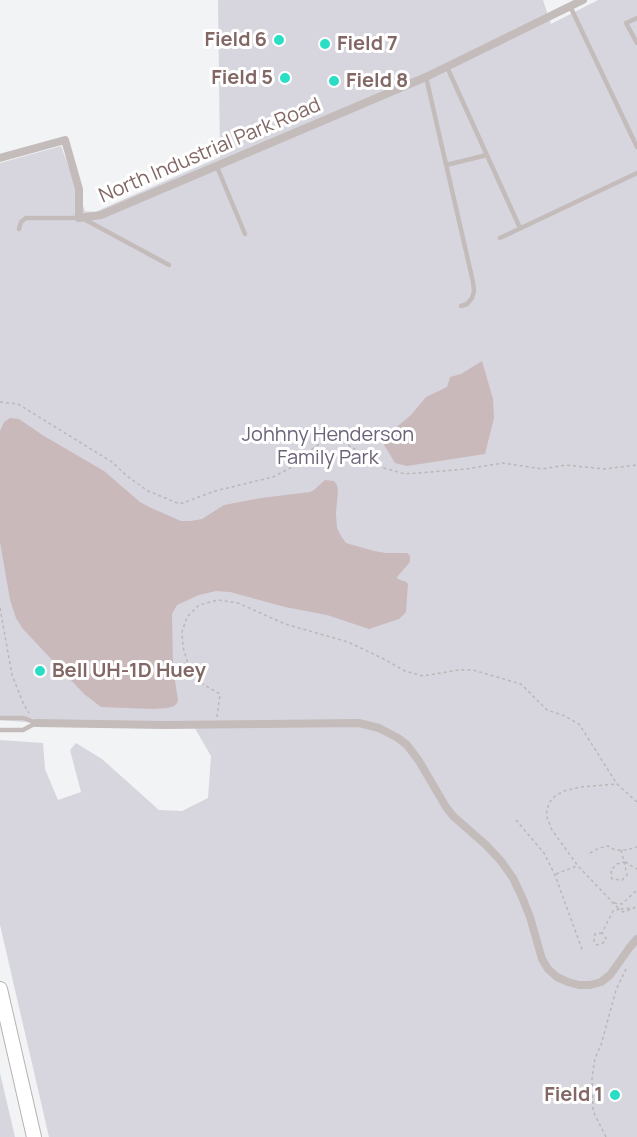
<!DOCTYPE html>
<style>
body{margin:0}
canvas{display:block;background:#f1f3f5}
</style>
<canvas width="637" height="1137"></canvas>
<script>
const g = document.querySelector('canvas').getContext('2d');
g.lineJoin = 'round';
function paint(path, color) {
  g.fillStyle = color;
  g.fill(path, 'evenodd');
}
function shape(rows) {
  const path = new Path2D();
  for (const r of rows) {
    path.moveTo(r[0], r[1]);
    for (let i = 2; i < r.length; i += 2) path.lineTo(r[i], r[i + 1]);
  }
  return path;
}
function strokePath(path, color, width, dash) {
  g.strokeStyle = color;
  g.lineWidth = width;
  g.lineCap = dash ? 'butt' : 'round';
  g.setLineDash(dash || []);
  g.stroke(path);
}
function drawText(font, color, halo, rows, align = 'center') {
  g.font = font + ' Manrope,sans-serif';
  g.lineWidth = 6;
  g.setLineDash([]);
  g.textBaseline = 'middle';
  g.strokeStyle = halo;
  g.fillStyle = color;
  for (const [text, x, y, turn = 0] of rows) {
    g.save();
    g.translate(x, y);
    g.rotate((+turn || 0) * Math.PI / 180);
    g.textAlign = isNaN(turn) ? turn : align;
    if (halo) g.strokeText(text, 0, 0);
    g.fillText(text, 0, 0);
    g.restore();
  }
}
paint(shape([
 [218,0,543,0,551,24,598,0,637,0,637,1137,49,1137,0,925,0,740,43,743,45,769,58,800,81,792,70,750,76,743,102,759,159,810,182,811,208,798,211,756,193,725,36,723,0,720,0,163,61,146,85,211,95,212,220,157],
 [0,1073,15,1137,0,1137]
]), '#d7d6df');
paint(shape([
 [482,361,493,399,494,418,485,454,407,466,395,463,383,443,393,430,411,415,426,397,447,387,450,377,461,374],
 [10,418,19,419,44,436,104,471,140,502,149,507,181,521,191,521,202,519,224,505,261,498,310,492,314,490,325,480,334,481,337,485,338,490,336,513,337,528,341,536,346,543,374,551,386,553,407,553,410,556,410,562,397,577,398,579,406,582,408,584,406,612,399,619,369,629,327,615,285,607,230,592,216,591,199,595,177,605,172,614,173,668,178,700,177,703,174,706,168,708,153,709,101,707,84,694,23,629,16,618,10,600,0,542,0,431,4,422]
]), '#c9b9bb');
const primary = shape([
 [0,989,34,1137]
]);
strokePath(primary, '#b9b2b1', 16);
strokePath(shape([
 [0,402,18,404,112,462,127,476,148,491,180,504,215,491,273,477,292,467,311,450,326,439,339,439,384,468,405,474,466,469,503,463,542,469,565,465,605,469,636,465,637,466],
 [0,608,12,675,24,705,29,713],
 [217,717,220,694,192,678,183,647,182,632,187,617,199,605,218,600,238,603,285,624,348,642,382,658,405,671,423,676,459,670,473,670,521,684,547,710,565,716,579,724,617,784],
 [637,802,617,784,580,787,564,791,555,796,549,803,546,815,552,830,578,866,619,909,634,908,637,905],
 [516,820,544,853,555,875,583,952],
 [621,850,624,862,627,875,622,880,612,879,611,870,617,864,624,862],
 [590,853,599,848,608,846,615,850,626,850,637,847],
 [625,862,637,869],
 [556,874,577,866],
 [614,903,622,904,637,890],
 [602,933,595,934,594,941,597,945,603,943,606,938,602,933,613,911,619,909,623,912,632,909],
 [606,1137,593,1111,592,1078,595,1058,601,1045,616,990,627,967]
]), '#bcb6b6', 1.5, [3, 3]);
strokePath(shape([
 [570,6,637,147],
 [637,18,626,23,637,43],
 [447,67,520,228],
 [426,77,473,282,474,291,472,298,467,304,461,306],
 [446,165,487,155],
 [217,167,245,234],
 [82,218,169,265],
 [19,229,21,222,26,218,79,218],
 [500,238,637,173],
 [0,718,24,718,36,723],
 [0,730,23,730,36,723]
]), '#c4bcbb', 4.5);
strokePath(shape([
 [0,158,65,140,79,189,79,218,101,215,426,77,583,0],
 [36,723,165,725,359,723,379,728,398,738,407,745,419,761,446,807,453,816,486,845,501,861,513,878,522,897,530,917,542,959,548,969,557,977,568,982,579,985,590,985,601,982,610,975,630,947,637,939]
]), '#c4bcbb', 8);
strokePath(primary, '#fff', 14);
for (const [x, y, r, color] of [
 [279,40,6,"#29dec4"],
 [325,44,6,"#29dec4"],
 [285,78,6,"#29dec4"],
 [334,81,6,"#29dec4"],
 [40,671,6,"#29dec4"],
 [615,1095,6,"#29dec4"]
]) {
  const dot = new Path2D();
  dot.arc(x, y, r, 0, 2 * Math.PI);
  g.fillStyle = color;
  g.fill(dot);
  strokePath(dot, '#fff', 2);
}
drawText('bold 20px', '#826765', '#fff', [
 ["Field 6",267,40],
 ["Field 7",337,44,"left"],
 ["Field 5",273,78],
 ["Field 8",346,81,"left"],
 ["Bell UH-1D Huey",52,671,"left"],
 ["Field 1",603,1095]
], 'right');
drawText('20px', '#826765', '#fff', [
 ["North Industrial Park Road",210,151,-23]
]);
drawText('20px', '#6d6379', '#fff', [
 ["Johhny Henderson",328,435],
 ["Family Park",328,458]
]);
</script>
